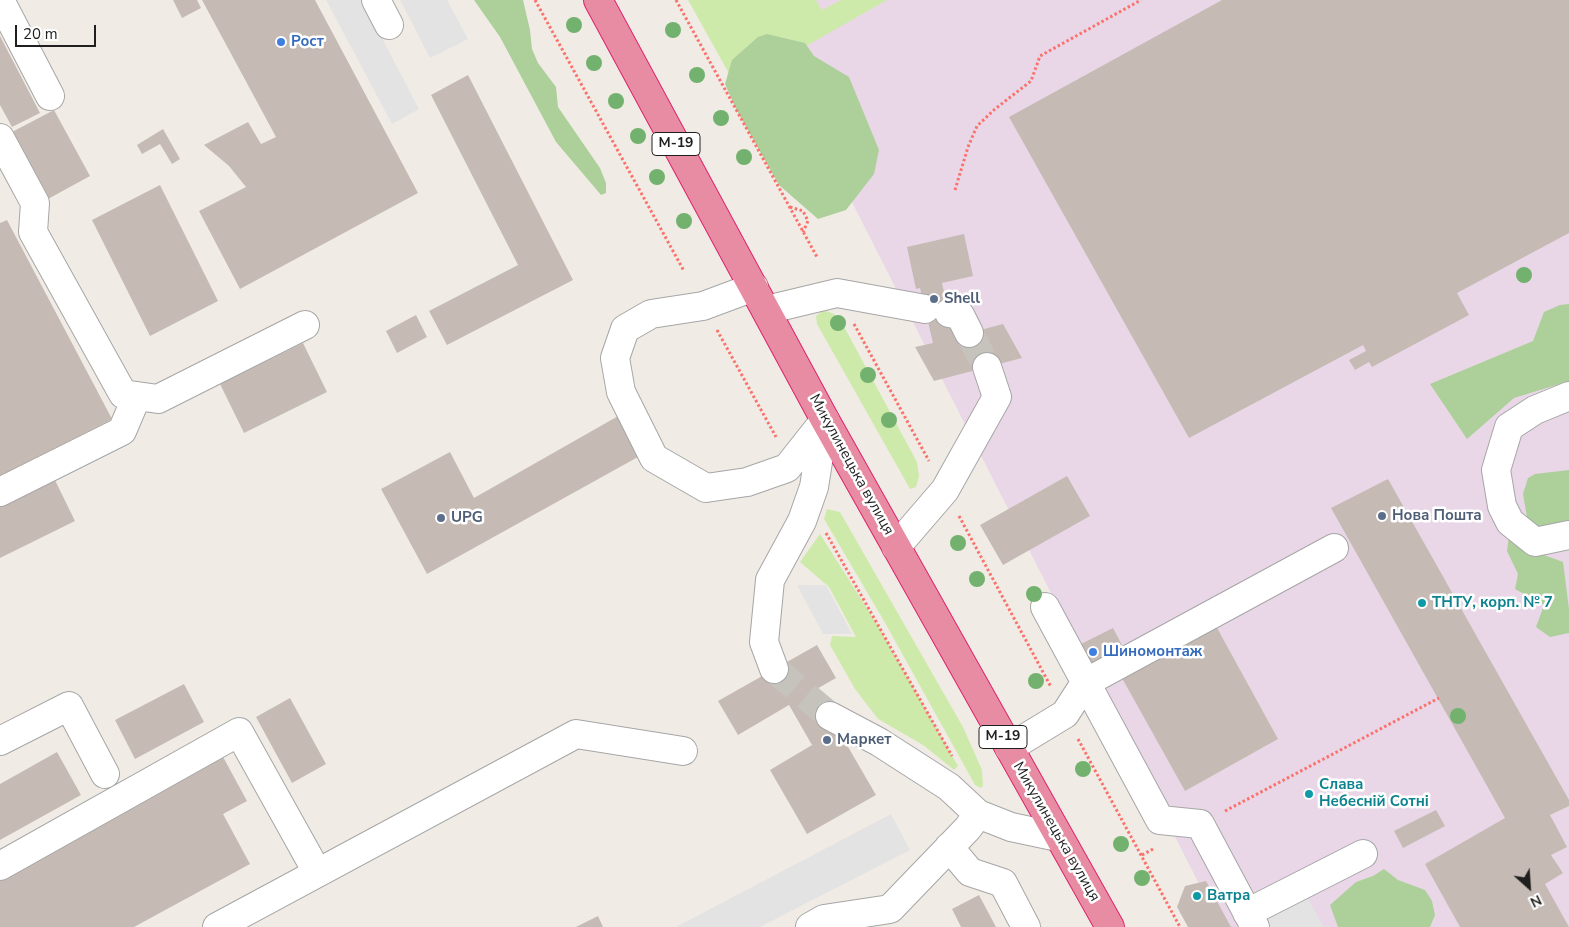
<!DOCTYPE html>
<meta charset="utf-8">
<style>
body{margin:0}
#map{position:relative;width:1569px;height:927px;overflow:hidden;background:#f0ece5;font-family:"Nunito Sans",sans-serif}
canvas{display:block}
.north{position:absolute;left:1504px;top:862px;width:50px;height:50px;-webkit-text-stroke:4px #fff;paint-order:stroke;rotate:154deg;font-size:14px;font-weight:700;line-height:20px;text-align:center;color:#1f1f1f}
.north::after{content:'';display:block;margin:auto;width:18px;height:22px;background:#1f1f1f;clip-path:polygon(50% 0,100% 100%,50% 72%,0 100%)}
.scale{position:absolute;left:15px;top:25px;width:81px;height:22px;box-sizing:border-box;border:2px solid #1f1f1f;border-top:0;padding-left:6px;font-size:15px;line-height:18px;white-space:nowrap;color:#1f1f1f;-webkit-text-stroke:4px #fff;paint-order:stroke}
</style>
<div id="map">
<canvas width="1569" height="927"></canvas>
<div class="north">N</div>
<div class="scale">20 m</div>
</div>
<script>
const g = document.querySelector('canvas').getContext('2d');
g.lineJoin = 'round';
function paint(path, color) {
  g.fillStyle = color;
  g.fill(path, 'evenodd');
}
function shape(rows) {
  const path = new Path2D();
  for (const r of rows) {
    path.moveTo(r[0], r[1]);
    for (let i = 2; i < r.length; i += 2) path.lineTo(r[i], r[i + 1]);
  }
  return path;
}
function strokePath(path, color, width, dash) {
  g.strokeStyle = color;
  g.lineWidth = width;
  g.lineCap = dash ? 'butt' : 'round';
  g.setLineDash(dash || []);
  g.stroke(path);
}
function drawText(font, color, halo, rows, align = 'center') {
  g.font = font + ' "Nunito Sans",sans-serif';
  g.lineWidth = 5;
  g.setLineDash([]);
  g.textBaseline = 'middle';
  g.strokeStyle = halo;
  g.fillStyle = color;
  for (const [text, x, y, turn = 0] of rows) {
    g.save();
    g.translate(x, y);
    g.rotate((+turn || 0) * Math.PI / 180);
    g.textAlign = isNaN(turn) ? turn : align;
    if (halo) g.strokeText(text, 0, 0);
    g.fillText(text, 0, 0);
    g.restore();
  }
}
paint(shape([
 [749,0,1569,0,1569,927,1221,927]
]), '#e9d7e7');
paint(shape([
 [688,0,816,0,822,10,841,0,887,0,736,86],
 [824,310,834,314,841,321,917,462,919,476,916,487,910,489,817,324,816,316],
 [827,509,840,512,963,727,982,770,983,786,981,788,975,785,884,621,824,519],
 [820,534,878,626,958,766,954,770,923,745,878,719,855,689,830,645,832,636,856,637,829,587,800,562]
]), '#ceeaab');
paint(shape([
 [474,0,523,0,530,30,532,49,538,63,556,87,558,107,600,168,606,183,606,193,601,195,556,142,500,37],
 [767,34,805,43,814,56,849,77,879,150,874,174,846,210,818,219,779,185,736,109,725,84,732,60,758,37],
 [1569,304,1569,381,1514,398,1467,439,1430,384,1533,341,1544,312,1560,305],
 [1569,470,1569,522,1539,529,1527,517,1523,494,1528,478,1535,474],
 [1509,536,1533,551,1563,562,1569,609,1569,633,1550,637,1536,627,1544,605,1515,589,1518,574,1507,551],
 [1384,869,1398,880,1425,890,1432,901,1435,915,1430,927,1338,927,1330,905,1356,882,1373,876]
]), '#add09a');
paint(shape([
 [326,0,362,0,419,109,392,124],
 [400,0,447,0,468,39,430,58],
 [797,585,826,585,852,634,823,634],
 [891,814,910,850,760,927,676,927],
 [1307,897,1324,927,1260,927,1259,924]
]), '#e3e3e3');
paint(shape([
 [173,0,197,0,201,8,182,18],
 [202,0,315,0,418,193,240,289,199,211,246,187,229,166,204,145,248,122,261,144,276,137],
 [1222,0,1569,0,1569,233,1457,293,1469,315,1372,367,1369,362,1355,370,1349,360,1366,351,1363,345,1189,438,1009,117],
 [0,36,40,113,12,127,0,105],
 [468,75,573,280,447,345,429,311,518,265,431,95],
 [54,110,90,176,48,199,12,132],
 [163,129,180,159,172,164,160,144,142,154,137,145],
 [160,185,218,301,150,336,92,220],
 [7,220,112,419,0,476,0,223],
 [964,234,973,276,942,283,954,337,1003,324,1022,358,934,381,915,347,933,343,920,288,916,289,907,247],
 [416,315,427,337,397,353,386,331],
 [303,343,327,392,244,433,220,384],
 [634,407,656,447,427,574,381,489,450,452,474,498],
 [51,472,75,521,0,558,0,497],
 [1067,476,1090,516,1003,565,980,525],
 [1388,479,1569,800,1569,806,1550,815,1567,847,1551,855,1563,873,1545,884,1569,927,1460,927,1425,864,1505,818,1331,508],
 [1216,626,1278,739,1185,791,1122,678],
 [1113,628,1124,649,1080,672,1069,650],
 [817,645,836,678,815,690,876,795,807,834,770,770,812,745,789,705,738,735,718,701],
 [184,684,204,722,135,759,115,720],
 [290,698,326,764,292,783,256,717],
 [57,752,81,795,0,840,0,784],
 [222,755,247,801,223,814,250,864,134,927,0,927,0,877],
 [1436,810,1445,826,1403,848,1394,831],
 [1206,881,1231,927,1188,927,1177,907,1185,886],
 [979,895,996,927,961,927,952,909],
 [598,916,603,927,576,927]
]), '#c5bbb4');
strokePath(shape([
 [969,333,987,367],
 [774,669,830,716]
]), '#c6c3bd', 28, [28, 14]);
const minor = shape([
 [0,0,50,96],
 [376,0,389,25],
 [0,138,35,203,33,232,123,394,158,399,305,325],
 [754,287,703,306,651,314,625,329,615,358,621,392,654,458,706,488,747,482,787,468,825,420],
 [766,310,837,293,925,309],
 [949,313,960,315,969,333],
 [1569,396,1535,410,1509,427,1496,470,1502,506,1510,522,1535,542,1569,535],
 [0,492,122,431,137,396],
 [896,547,945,490,997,397,987,367],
 [1045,607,1160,820,1200,824,1255,927],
 [774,669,764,642,770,580,802,521,814,487,824,424],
 [830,716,879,742,949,787,978,814,1011,827,1058,837],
 [0,741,69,706,105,774],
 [1009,748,1065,714,1085,683,1334,548],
 [949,847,970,872,1003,883,1026,927],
 [0,866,239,732,317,872],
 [1247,913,1363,854],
 [217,927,576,734,683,751],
 [810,927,824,919,890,909,968,828,978,814]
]);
const highway = shape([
 [598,0,825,420,1110,927]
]);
strokePath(minor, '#a6a6a6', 30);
strokePath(highway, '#dd236f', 30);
strokePath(shape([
 [535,0,684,271],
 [676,0,817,257],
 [955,190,968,147,977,126,995,109,1031,81,1040,56,1141,0],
 [790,207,803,211,808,221,803,232],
 [854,324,929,461],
 [717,330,776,437],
 [959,516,1051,687],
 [826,533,952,756],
 [1078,739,1180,927],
 [1225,811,1439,698],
 [1142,855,1155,848]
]), '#fb716b', 3, [2.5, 2.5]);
strokePath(minor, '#fff', 28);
strokePath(highway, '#e88ca3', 28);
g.fillStyle = '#72b16e';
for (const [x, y] of [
 [574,25],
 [673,30],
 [594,63],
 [697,75],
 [616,101],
 [721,118],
 [638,136],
 [744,157],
 [657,177],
 [684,221],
 [1524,275],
 [838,323],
 [868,375],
 [889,420],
 [958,543],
 [977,579],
 [1034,594],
 [1036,681],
 [1458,716],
 [1083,769],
 [1121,844],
 [1142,878]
]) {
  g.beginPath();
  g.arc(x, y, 8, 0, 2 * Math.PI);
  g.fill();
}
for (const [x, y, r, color] of [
 [281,42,5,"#3f7fe0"],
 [934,299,5,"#5c6f8a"],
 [1382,516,5,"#5c6f8a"],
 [441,518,5,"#5c6f8a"],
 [1422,603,5,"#0f9aa8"],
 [1093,652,5,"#3f7fe0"],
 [827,740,5,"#5c6f8a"],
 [1309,794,5,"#0f9aa8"],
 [1197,896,5,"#0f9aa8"]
]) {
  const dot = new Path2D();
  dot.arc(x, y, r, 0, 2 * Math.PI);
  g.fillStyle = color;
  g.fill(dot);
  strokePath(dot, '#fff', 2);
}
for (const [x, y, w] of [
 [676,144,48],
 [1003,737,48]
]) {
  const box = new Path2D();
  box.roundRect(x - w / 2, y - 11.5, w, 23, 4);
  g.fillStyle = '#fff';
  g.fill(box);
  strokePath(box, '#1f1f1f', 1);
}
drawText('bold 14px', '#1f1f1f', null, [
 ["М-19",676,144],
 ["М-19",1003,737]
]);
drawText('bold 15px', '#366cbe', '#fff', [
 ["Рост",291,42],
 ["Шиномонтаж",1103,652]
], 'left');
drawText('bold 15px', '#4e5e75', '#fff', [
 ["Shell",944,299],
 ["Нова Пошта",1392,516],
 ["UPG",451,518],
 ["Маркет",837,740]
], 'left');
drawText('15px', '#1f1f1f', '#fff', [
 ["Микулинецька вулиця",851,465,61],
 ["Микулинецька вулиця",1056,832,60]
]);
drawText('bold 15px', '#0d838f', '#fff', [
 ["ТНТУ, корп. № 7",1432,603],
 ["Слава",1319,785],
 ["Небесній Сотні",1319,802],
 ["Ватра",1207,896]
], 'left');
</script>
